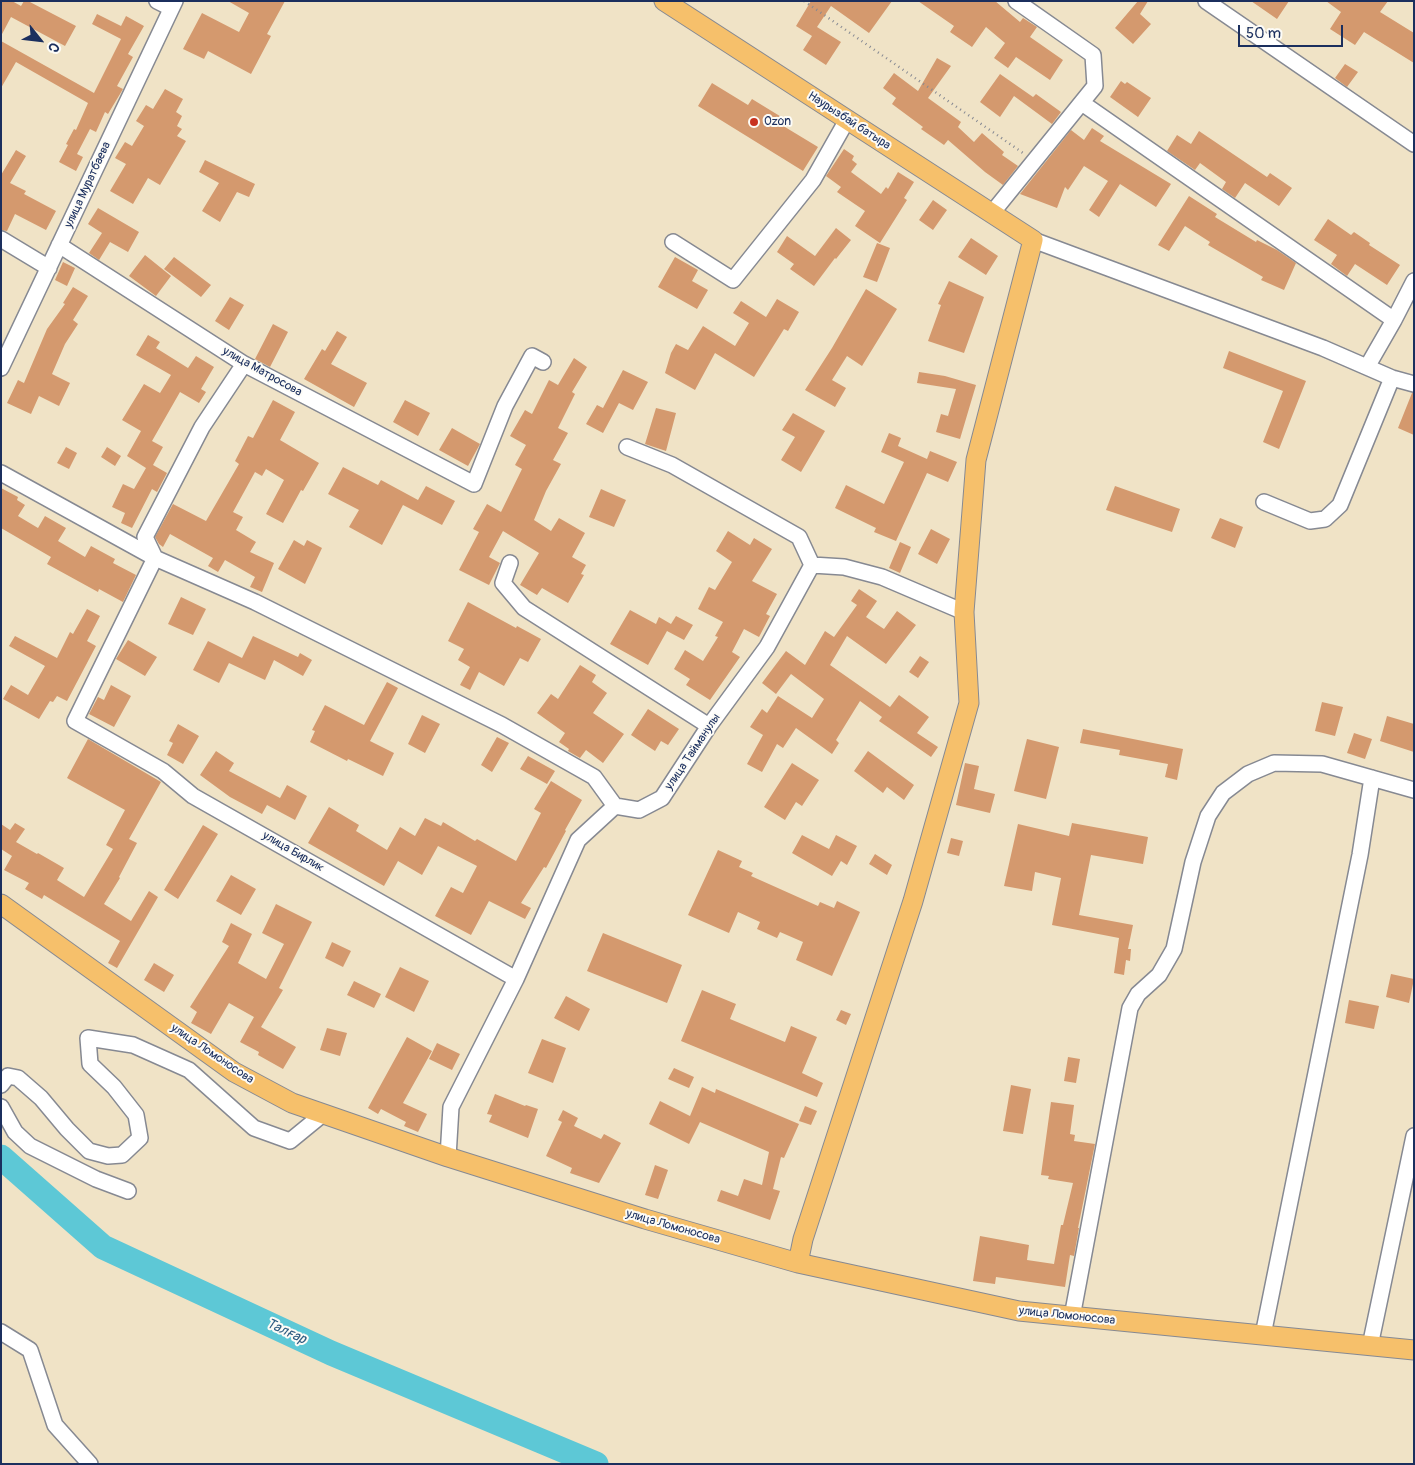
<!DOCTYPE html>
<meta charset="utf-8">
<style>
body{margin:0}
#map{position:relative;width:1415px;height:1465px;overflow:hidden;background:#f0e3c6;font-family:Pangolin,sans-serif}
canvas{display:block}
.frame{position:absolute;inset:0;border:2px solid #1b2f5e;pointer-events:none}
.north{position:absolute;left:15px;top:15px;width:50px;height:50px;-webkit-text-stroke:4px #fdfcf7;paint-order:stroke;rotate:119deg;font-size:14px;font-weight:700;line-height:20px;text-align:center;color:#1b2f5e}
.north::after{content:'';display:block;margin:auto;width:18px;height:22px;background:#1b2f5e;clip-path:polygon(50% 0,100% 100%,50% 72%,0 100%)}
.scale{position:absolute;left:1238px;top:25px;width:105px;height:22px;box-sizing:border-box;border:2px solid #1b2f5e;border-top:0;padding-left:6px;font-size:15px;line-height:18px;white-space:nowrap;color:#1b2f5e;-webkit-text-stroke:4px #fdfcf7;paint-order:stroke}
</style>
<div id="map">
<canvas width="1415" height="1465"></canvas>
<div class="frame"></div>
<div class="north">С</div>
<div class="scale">50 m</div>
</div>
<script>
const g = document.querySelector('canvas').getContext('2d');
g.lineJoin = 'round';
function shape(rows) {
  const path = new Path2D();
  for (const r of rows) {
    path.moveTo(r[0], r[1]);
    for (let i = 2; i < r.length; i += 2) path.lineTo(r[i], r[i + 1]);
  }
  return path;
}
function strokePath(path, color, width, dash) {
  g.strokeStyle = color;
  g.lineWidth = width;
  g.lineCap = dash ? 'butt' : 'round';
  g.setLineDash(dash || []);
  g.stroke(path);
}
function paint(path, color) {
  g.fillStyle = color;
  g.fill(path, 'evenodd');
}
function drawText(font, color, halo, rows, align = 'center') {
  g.font = font + ' Pangolin,sans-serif';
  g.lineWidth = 4;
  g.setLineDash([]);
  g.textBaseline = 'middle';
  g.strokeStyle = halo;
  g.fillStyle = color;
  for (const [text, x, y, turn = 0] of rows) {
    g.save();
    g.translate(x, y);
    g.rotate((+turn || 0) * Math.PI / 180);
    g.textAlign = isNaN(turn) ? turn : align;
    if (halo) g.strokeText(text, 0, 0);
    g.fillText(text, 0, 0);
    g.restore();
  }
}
strokePath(shape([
 [1,1157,103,1247,331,1353,596,1464]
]), '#5dc8d6', 25);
paint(shape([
 [1,1,12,1,21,6,24,1,28,1,76,26,65,46,11,17,1,36],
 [228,1,285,1,267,34,271,36,251,74,208,51,204,59,183,49,202,13,239,32,249,13],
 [811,1,892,1,869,33,831,6,817,27,841,42,826,65,803,50,812,36,796,26],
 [918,1,995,1,1020,22,1023,18,1037,27,1030,37,1063,60,1050,80,1016,57,1008,68,994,58,1005,43,986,27,972,47,950,32,954,26],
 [1138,1,1148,1,1140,14,1151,24,1133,44,1115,28],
 [1251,1,1289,1,1277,19],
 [1326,1,1388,1,1380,12,1414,33,1414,63,1364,32,1355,45,1330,29,1341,12],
 [97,14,121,26,126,16,144,26,128,54,133,57,117,86,123,89,108,114,105,112,96,132,90,129,77,154,83,157,76,171,59,162,68,145,66,144,74,129,76,130,88,103,16,62,1,88,1,41,94,93,121,39,92,24],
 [937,58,951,66,928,98,961,122,958,127,974,142,982,133,1004,152,1002,155,1018,166,1003,185,985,172,948,140,944,145,921,129,923,127,892,104,896,98,883,88,894,73,918,91],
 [1345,64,1358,72,1347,87,1335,78],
 [1000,74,1033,97,1036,94,1061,112,1052,124,1014,96,1000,117,980,102],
 [1121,81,1125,84,1127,82,1151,98,1138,117,1110,97],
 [712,83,748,105,752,99,783,118,780,124,818,147,803,171,698,106],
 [165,89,183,99,176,112,182,116,177,126,182,129,177,136,186,141,160,185,148,178,133,204,110,191,126,164,115,158,125,142,132,146,144,126,136,121,146,105,153,109],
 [1092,128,1104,136,1100,141,1171,184,1156,207,1120,184,1099,217,1089,210,1108,181,1084,166,1068,190,1065,187,1057,208,1020,194,1071,130,1084,140],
 [1199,131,1267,177,1270,173,1292,188,1279,206,1245,183,1235,198,1222,189,1226,182,1200,163,1195,170,1167,151,1177,135,1191,144],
 [844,149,854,156,852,160,857,164,851,172,881,194,886,187,888,189,898,172,914,182,904,198,907,200,880,243,855,226,865,211,837,192,841,187,826,176],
 [16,150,26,156,10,183,26,191,24,194,56,211,46,230,15,214,7,231,1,230,1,175],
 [205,160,255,184,249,197,237,192,220,222,202,211,219,183,199,172],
 [1189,196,1217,214,1215,217,1256,242,1257,240,1277,250,1296,263,1284,290,1261,280,1263,277,1208,245,1210,242,1185,226,1169,251,1158,245],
 [933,200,947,210,933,230,919,220],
 [98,208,139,232,128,252,110,242,99,260,89,253,102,233,88,224],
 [1328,219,1351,235,1354,232,1370,243,1369,245,1400,265,1387,285,1355,264,1347,276,1331,264,1337,255,1314,240],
 [836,228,851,240,836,259,835,258,814,286,790,269,794,264,777,252,787,236,815,256],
 [971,238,998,256,986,275,958,257],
 [877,243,890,248,877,282,863,277],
 [145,255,171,276,156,296,129,276],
 [174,257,211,285,201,297,164,269],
 [675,257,698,270,692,281,708,290,697,309,658,287],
 [63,262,75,268,67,286,55,280],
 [949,281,984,297,964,353,928,341,941,305,938,304],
 [73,287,88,296,73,320,78,324,65,344,52,374,70,383,59,406,39,396,31,414,7,403,18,380,24,383,47,329,65,304,63,303],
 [866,289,897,309,862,366,847,356,832,380,846,388,835,407,805,390,832,348],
 [230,297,244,305,229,330,215,321],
 [777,299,799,312,788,331,784,329,754,377,715,353,695,390,665,373,671,353,676,344,688,350,703,326,735,346,749,323,733,313,741,301,766,317],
 [273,324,288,332,270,367,255,359],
 [337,331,347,337,331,364,367,383,354,407,304,379,322,349,325,351],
 [148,335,160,342,156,348,188,368,196,356,214,367,201,389,206,392,199,403,180,392,152,441,163,447,153,465,167,473,157,492,152,489,132,528,121,523,125,513,112,507,123,484,134,489,146,468,127,456,141,431,122,420,144,384,160,393,171,375,136,355],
 [1229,351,1306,381,1279,449,1263,442,1283,391,1223,368],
 [574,358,587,367,572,392,575,394,558,428,568,433,553,460,561,464,546,491,534,520,551,531,559,518,585,533,572,557,586,565,581,574,584,575,568,603,542,588,537,595,520,585,539,553,503,531,489,557,500,563,489,585,459,570,479,532,473,529,487,504,501,512,522,469,515,465,526,445,510,436,525,410,532,414,549,380,558,385],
 [623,370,648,382,633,410,619,403,603,433,586,424,597,405,603,408],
 [919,372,945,376,976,385,960,439,936,432,941,414,948,416,956,389,917,383],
 [1412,393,1414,393,1414,435,1398,428],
 [273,400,295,412,280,440,319,463,303,491,301,490,283,523,266,514,284,480,266,469,262,476,255,472,233,512,243,517,236,530,256,542,250,552,274,563,262,592,250,587,255,577,225,560,218,572,208,566,213,558,170,534,163,547,159,544,155,537,173,504,206,521,239,464,235,461,248,436,253,438],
 [405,400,430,413,418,436,393,422],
 [656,408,676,413,666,451,645,444],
 [793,413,825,431,801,472,781,460,795,437,782,430],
 [452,428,480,444,468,466,439,450],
 [889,433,901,438,898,446,927,459,930,451,957,462,948,482,927,473,896,541,874,532,876,528,835,508,846,485,884,504,904,462,881,452],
 [66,447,77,453,69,469,57,463],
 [107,447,121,456,115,466,101,457],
 [343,467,378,485,381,480,418,500,426,486,455,501,442,525,403,505,382,545,349,527,359,510,328,494],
 [1115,486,1180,509,1172,532,1106,510],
 [1,488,18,497,17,500,25,505,18,516,38,528,45,516,66,528,58,541,85,557,91,546,115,559,113,563,136,575,123,602,99,589,98,592,47,564,51,557,1,528],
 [601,489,626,500,614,527,589,517],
 [1220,518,1243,527,1235,548,1211,538],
 [931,529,950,539,937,564,918,554],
 [728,531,750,545,754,538,772,549,752,581,777,594,766,614,770,616,759,637,744,629,732,652,740,657,710,700,686,685,690,679,674,669,685,650,703,661,718,637,715,636,723,622,698,609,709,587,715,590,732,562,716,551],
 [294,540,304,546,307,540,322,548,305,584,278,569],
 [900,542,911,547,900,573,889,568],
 [859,589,877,601,866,617,884,629,897,611,916,625,886,664,847,636,830,665,890,707,899,695,929,717,917,733,938,747,931,757,879,721,882,717,860,701,836,740,839,743,832,754,796,728,783,748,777,744,762,772,747,764,763,735,750,727,762,709,767,713,778,696,812,718,824,699,791,674,776,694,762,683,786,651,805,665,825,631,834,637,857,605,851,601],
 [181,597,206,609,193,635,168,624],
 [468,602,516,628,517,626,541,639,528,662,520,658,504,686,479,672,470,690,460,685,470,667,458,660,464,649,448,641],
 [87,609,100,616,87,641,96,646,67,701,57,696,53,702,50,701,39,719,3,699,11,685,28,695,45,666,9,646,15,636,57,658,70,632,73,634],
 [630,610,656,624,659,617,671,624,676,616,693,625,684,640,667,631,648,665,610,644],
 [253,636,298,657,300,653,312,660,303,676,274,660,265,680,229,663,219,683,193,670,208,641,242,658],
 [128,640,157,657,145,676,116,659],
 [920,656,929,662,918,678,909,672],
 [580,665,596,675,592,682,607,693,593,713,624,734,603,763,586,750,580,758,568,751,569,749,559,742,565,733,537,713,551,694,558,699],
 [387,682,398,688,370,741,394,753,383,776,348,759,347,761,310,742,315,731,312,730,325,705,364,725],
 [111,685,131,696,114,727,89,714,98,697,104,700],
 [1322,702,1343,707,1335,736,1315,731],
 [648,709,679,729,668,745,661,741,655,751,631,735],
 [422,715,440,724,425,753,408,744],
 [1387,716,1414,724,1414,752,1380,741],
 [178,724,199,736,183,764,167,755,173,743,169,741],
 [1083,729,1183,749,1177,780,1165,777,1168,764,1119,755,1120,750,1080,743],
 [1354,733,1372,739,1365,759,1347,753],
 [497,737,509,743,492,772,481,765],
 [88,739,161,782,129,839,137,843,119,877,120,878,104,904,131,921,149,891,158,897,117,968,108,963,120,941,44,895,42,899,25,889,29,883,4,870,12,856,1,849,1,824,10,830,15,823,25,829,16,842,37,854,38,853,64,868,57,880,84,897,113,849,106,845,125,810,67,778],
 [1027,739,1059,747,1046,799,1014,791],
 [216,751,234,763,229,771,280,798,287,785,307,796,295,820,267,805,262,814,230,797,200,775],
 [868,751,914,785,904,800,887,787,883,793,854,771],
 [528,756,555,771,547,784,520,769],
 [792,763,819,780,802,806,796,802,785,820,764,807],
 [965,763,979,766,974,789,995,794,990,813,956,805],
 [551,781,582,800,565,830,566,831,546,868,544,867,521,903,531,908,525,919,489,901,471,935,435,916,451,887,463,893,477,866,438,846,422,875,398,861,384,886,308,843,329,807,359,825,356,831,387,850,400,827,415,836,425,818,441,826,443,822,475,841,477,839,516,861,541,813,534,809],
 [1072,823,1148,837,1143,864,1091,855,1079,915,1133,925,1128,949,1131,949,1130,961,1126,960,1124,975,1114,973,1119,938,1052,925,1061,878,1035,872,1032,891,1004,886,1018,824,1069,836],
 [203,825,218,834,178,899,164,890],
 [802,835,829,849,836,835,857,846,847,865,841,861,832,876,792,853],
 [951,838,963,841,959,856,947,853],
 [718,850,742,861,739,867,753,873,751,876,818,906,820,902,834,908,837,901,860,912,832,976,796,960,803,942,780,932,777,938,757,929,760,922,738,912,729,933,688,915],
 [875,854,892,865,887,875,869,864],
 [231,875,256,889,241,915,216,901],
 [276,904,312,922,279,988,283,990,261,1027,296,1047,283,1069,258,1055,259,1052,240,1042,254,1017,229,1003,211,1034,191,1023,197,1012,190,1007,229,946,222,942,231,923,252,934,238,963,266,979,284,944,262,933],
 [603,933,682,965,667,1003,587,971],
 [332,942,351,951,343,967,325,958],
 [154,963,174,975,164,992,144,980],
 [400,967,429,981,414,1012,385,997],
 [1391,974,1414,979,1409,1003,1386,997],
 [354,981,381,994,374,1008,347,995],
 [702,990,736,1004,730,1019,785,1042,791,1026,817,1037,802,1073,823,1083,817,1097,681,1041],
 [566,996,590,1009,579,1031,554,1018],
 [1349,1000,1379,1006,1374,1029,1345,1023],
 [841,1010,851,1014,846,1025,836,1020],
 [327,1028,347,1033,340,1056,320,1050],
 [407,1037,432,1051,403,1103,427,1114,418,1132,404,1126,406,1122,381,1109,378,1114,368,1108],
 [542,1039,566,1048,553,1083,528,1073],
 [437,1043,460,1054,452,1070,429,1059],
 [1068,1057,1080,1059,1076,1083,1064,1081],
 [674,1068,694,1077,689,1088,668,1079],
 [1011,1085,1031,1089,1023,1134,1003,1131],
 [702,1087,715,1093,716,1089,799,1124,784,1158,781,1157,773,1189,780,1191,770,1220,717,1201,721,1190,738,1196,744,1179,762,1185,769,1152,700,1122,689,1144,649,1124,660,1101,690,1116],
 [495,1094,525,1106,526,1105,538,1109,528,1138,489,1122,492,1115,487,1114],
 [1051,1102,1074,1105,1070,1134,1075,1135,1074,1141,1095,1144,1078,1228,1079,1228,1074,1256,1070,1255,1065,1287,996,1277,995,1284,973,1281,980,1236,1029,1245,1027,1260,1054,1264,1061,1225,1063,1225,1073,1183,1048,1179,1049,1176,1041,1175],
 [805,1106,817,1111,811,1125,799,1121],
 [563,1110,578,1118,574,1126,601,1139,604,1134,621,1143,599,1183,570,1173,572,1168,546,1156,562,1122,558,1120],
 [655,1165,668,1170,658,1199,645,1195]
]), '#d4996e');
const minor = shape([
 [157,1,171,8],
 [1206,1,1414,144],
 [1082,103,1394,320,1367,367],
 [992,213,1095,86,1093,55,1016,1],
 [1,239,49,268],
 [1033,240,1323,348,1392,378,1414,384],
 [673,242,733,280,813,180,847,120],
 [59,245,244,364,474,484,505,406,532,356,543,362],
 [1394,320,1414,281],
 [244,364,202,427,145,537,155,558,75,721,163,771,193,796,516,979],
 [1,368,175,1],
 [627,447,672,465,799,537,812,565],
 [1,473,155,558,255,602,502,725,594,777,615,806],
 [1264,502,1310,521,1325,519,1340,505,1392,378],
 [510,563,503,583,524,608,709,726],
 [1,1085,8,1076,18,1078,41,1098,67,1129,89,1151,108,1156,122,1155,140,1138,136,1115,114,1087,90,1064,88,1038,133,1045,189,1070,254,1128,290,1141,323,1114],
 [1,1107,15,1132,30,1146,96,1179,128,1191],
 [448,1157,451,1107,516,979,578,840,615,806,639,810,662,798,709,726,767,647,812,565,844,567,882,577,964,612],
 [1072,1317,1130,1008,1138,994,1159,975,1174,949,1193,862,1208,816,1223,793,1248,774,1274,763,1322,764,1414,790],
 [1,1332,30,1350,55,1425,90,1464],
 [1263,1335,1360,855,1372,778],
 [1370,1346,1414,1136]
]);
const major = shape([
 [664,1,1033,240,976,460,964,612,969,703,913,901,803,1239,798,1263],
 [1,904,234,1072,292,1103,448,1157,645,1219,798,1263,1019,1311,1414,1350]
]);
strokePath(minor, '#868992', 18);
strokePath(major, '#868992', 21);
strokePath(shape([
 [804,1,1023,153]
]), '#868992', 2.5, [1, 4]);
strokePath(minor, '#fff', 15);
strokePath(major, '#f6c06b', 19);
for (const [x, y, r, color] of [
 [754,122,5,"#c8321e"]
]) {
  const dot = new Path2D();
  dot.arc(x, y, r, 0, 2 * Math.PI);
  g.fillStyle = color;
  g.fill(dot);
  strokePath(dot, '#fdfcf7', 2);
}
drawText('12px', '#1b2f5e', '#fdfcf7', [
 ["Наурызбай батыра",849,121,33],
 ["улица Муратбаева",88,185,-65],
 ["улица Матросова",262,372,29],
 ["улица Тайманулы",693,752,-56],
 ["улица Бирлик",293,852,30],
 ["улица Ломоносова",212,1054,34],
 ["улица Ломоносова",673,1227,16],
 ["улица Ломоносова",1067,1316,6]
]);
drawText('12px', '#1b2f5e', '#fdfcf7', [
 ["Ozon",764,122]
], 'left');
drawText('italic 14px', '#2f5d82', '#fdfcf7', [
 ["Талғар",286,1332,25]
]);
</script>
